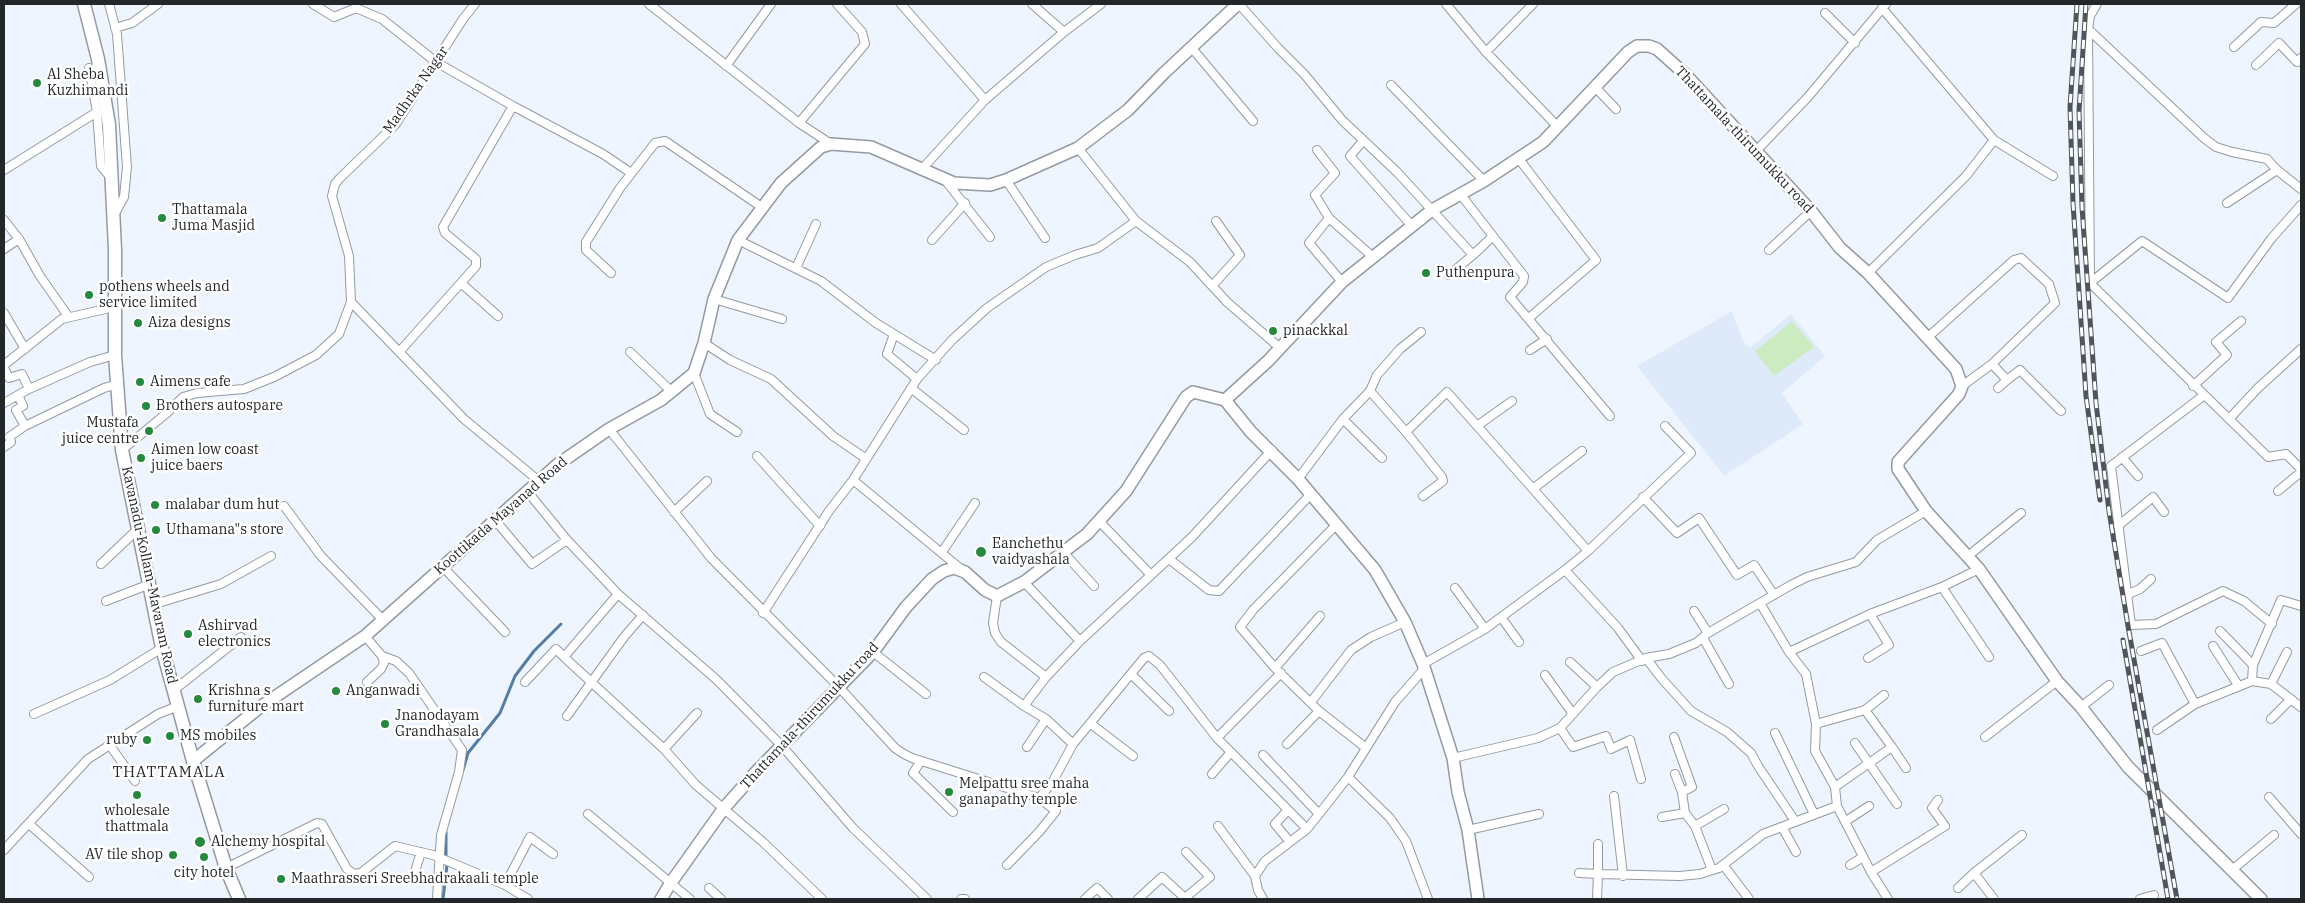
<!DOCTYPE html>
<style>
body{margin:0}
#map{position:relative;width:2305px;height:903px;overflow:hidden;background:#eef5fe;font-family:"IBM Plex Serif",serif}
canvas{display:block}
.frame{position:absolute;inset:0;border:5px solid #24272a;pointer-events:none}
</style>
<div id="map">
<canvas width="2305" height="903"></canvas>
<div class="frame"></div>
</div>
<script>
const g = document.querySelector('canvas').getContext('2d');
g.lineJoin = 'round';
function paint(path, color) {
  g.fillStyle = color;
  g.fill(path, 'evenodd');
}
function shape(rows) {
  const path = new Path2D();
  for (const r of rows) {
    path.moveTo(r[0], r[1]);
    for (let i = 2; i < r.length; i += 2) path.lineTo(r[i], r[i + 1]);
  }
  return path;
}
function strokePath(path, color, width, dash) {
  g.strokeStyle = color;
  g.lineWidth = width;
  g.lineCap = dash ? 'butt' : 'round';
  g.setLineDash(dash || []);
  g.stroke(path);
}
function drawText(font, color, halo, rows, align = 'center') {
  g.font = font + ' "IBM Plex Serif",serif';
  g.lineWidth = 5;
  g.setLineDash([]);
  g.textBaseline = 'middle';
  g.strokeStyle = halo;
  g.fillStyle = color;
  for (const [text, x, y, turn = 0] of rows) {
    g.save();
    g.translate(x, y);
    g.rotate((+turn || 0) * Math.PI / 180);
    g.textAlign = isNaN(turn) ? turn : align;
    if (halo) g.strokeText(text, 0, 0);
    g.fillText(text, 0, 0);
    g.restore();
  }
}
paint(shape([
 [1732,311,1743,341,1750,348,1791,314,1825,356,1782,393,1803,424,1724,476,1637,366]
]), '#deeafa');
paint(shape([
 [1792,321,1814,347,1774,376,1755,351]
]), '#cdebc0');
strokePath(shape([
 [463,770,468,753,500,713,515,676,534,651,561,624],
 [446,832,446,859],
 [443,899,447,865]
]), '#547da5', 3);
const street = shape([
 [109,4,117,34,127,167,124,197,114,215],
 [313,4,334,17,356,8,382,19,436,62,513,106,603,154,631,173],
 [475,4,463,19,395,125,340,178,335,184,332,196,349,256,351,302,464,419,539,481],
 [649,4,799,123,831,144],
 [901,4,985,100],
 [1032,4,1064,32],
 [1239,4,1278,48,1305,75,1342,120,1398,173,1473,255,1449,275],
 [1446,4,1486,52,1557,126],
 [2097,4,2090,16,2088,29,2204,138,2216,147,2232,152,2267,159,2277,170,2301,189],
 [1882,8,1994,140,2053,176],
 [1825,13,1855,43],
 [115,28,132,23,158,4],
 [2088,29,2090,283],
 [1191,47,1253,121],
 [2234,47,2261,22,2274,23,2296,4],
 [1486,52,1533,4],
 [2256,65,2279,43,2297,62,2301,58],
 [726,66,771,4],
 [89,68,97,112],
 [1391,85,1484,181],
 [1595,87,1616,109],
 [799,123,865,44,862,32,837,4],
 [1363,141,1350,156,1412,226],
 [1078,148,1136,221,1190,262,1227,302,1280,348],
 [1317,150,1335,173,1315,195,1329,218,1309,243,1342,282],
 [1756,151,1808,97,1886,4],
 [1519,159,1596,260,1529,318],
 [922,169,985,100,1064,32,1101,4],
 [4,170,97,112,101,166,111,178],
 [945,180,990,237],
 [1006,180,1045,238],
 [1461,195,1524,276,1523,282,1510,297,1610,416],
 [2227,203,2277,170],
 [2301,205,2271,239,2228,298,2142,241,2090,283,2268,457,2286,454,2301,469],
 [1329,218,1373,257],
 [4,220,19,239,40,276,68,316],
 [738,240,821,281,876,323,936,360],
 [932,240,965,203],
 [4,249,19,239],
 [1769,250,1811,211],
 [1473,255,1492,237],
 [796,268,816,224],
 [611,273,586,250,586,242,620,188,655,143,665,141,763,208],
 [1868,273,1966,176,1994,140],
 [461,283,498,316],
 [1213,285,1240,255,1216,221],
 [714,299,782,319],
 [4,313,25,349],
 [894,334,887,354,917,379],
 [1927,338,2014,260,2021,258,2049,284,2055,303,1992,364,1962,386],
 [704,343,730,360,771,379,833,436,865,458],
 [1530,350,1547,339],
 [400,351,476,266,476,259,445,233,443,227,513,106],
 [630,352,671,391],
 [1992,364,2007,380,2020,370,2061,411],
 [4,365,62,319,114,307],
 [4,368,9,378,22,374,29,389],
 [694,373,710,414,737,432],
 [2193,386,2227,355,2216,342,2241,321],
 [911,388,964,430],
 [1998,388,2007,380],
 [1370,391,1406,432,1447,392,1588,551],
 [18,395,23,406,16,410,25,426],
 [2203,396,2111,466,2131,625,2156,624,2223,591,2244,601,2272,624],
 [4,403,29,389,90,362,115,355],
 [1343,419,1382,458],
 [2229,419,2258,388,2301,349],
 [1477,426,1512,401],
 [609,429,711,558,838,686,895,748,904,754,912,758,1039,798,1052,783,1073,744,1144,658,1149,656,1160,665,1217,738,1307,829],
 [1406,432,1442,477,1443,481,1423,496],
 [4,447,11,442,9,437,25,426,104,388,118,384],
 [122,450,167,413,183,397,197,393,244,389,274,377,316,355,339,334,351,302],
 [757,456,820,526],
 [2122,457,2138,476],
 [1298,479,1343,419,1370,391,1377,375,1400,349,1421,332],
 [853,480,961,569],
 [1534,488,1582,451],
 [527,491,567,540,618,594,717,680,782,746,853,828,927,899],
 [2278,491,2301,472],
 [1643,497,1677,533,1699,518,1737,575,1754,565,1774,595],
 [284,506,321,556,382,619],
 [674,512,707,481],
 [495,520,532,564,567,540],
 [1099,521,1151,575],
 [1336,525,1253,610,1240,627,1275,668,1319,711,1366,748],
 [2118,526,2153,497,2164,512],
 [942,552,975,503],
 [1064,553,1094,586],
 [1968,556,2021,513],
 [1169,559,1209,590,1219,591,1311,494],
 [101,564,138,529],
 [443,567,505,632],
 [1565,570,1618,628,1642,661],
 [1024,582,1080,641],
 [1942,587,1989,657],
 [1455,588,1485,629],
 [2126,595,2140,589,2151,579],
 [997,596,993,623,995,633,1001,642,1046,677],
 [106,601,150,584],
 [1760,603,1789,652,1806,674,1816,724,1815,751,1835,787,1837,806],
 [155,604,221,584,271,556],
 [1694,611,1708,633],
 [763,613,829,511,853,480,917,379,952,340,987,308,1046,267,1075,255,1098,248,1136,221],
 [1501,617,1519,642],
 [2220,631,2253,665],
 [365,636,382,656,396,661,409,673,462,750,459,772,441,835,437,899],
 [1703,638,1729,684],
 [2213,646,2238,685],
 [2141,651,2162,643,2195,704],
 [873,652,926,694],
 [1789,652,1870,614,1942,587,1979,569],
 [564,657,664,749,696,785,764,843,822,899],
 [1646,658,1662,679,1691,711,1727,732,1751,753,1758,766,1795,821],
 [1868,658,1889,645,1870,614],
 [1570,662,1597,687],
 [1423,664,1485,629,1565,570,1588,551,1691,453,1665,426],
 [1275,668,1320,616],
 [1131,674,1169,711],
 [1545,675,1573,714],
 [984,677,1024,706,1046,677,1080,641,1192,537,1272,450],
 [2252,681,2253,665,2281,600,2301,606],
 [367,682,381,669,384,663,382,656],
 [525,682,556,649,564,657,618,594],
 [2271,684,2287,652],
 [174,690,241,637],
 [1311,702,1351,650,1371,637,1405,622],
 [1024,706,1046,719,1073,744],
 [2081,707,2109,685],
 [1865,710,1884,695],
 [34,714,110,680,162,648],
 [567,716,624,637,643,615],
 [2271,719,2291,699],
 [1091,724,1133,756],
 [1816,724,1865,710,1892,747,1835,787],
 [1560,728,1573,747,1606,736,1611,749,1630,740,1641,779],
 [2157,730,2195,704,2252,681,2271,684,2301,707],
 [1775,733,1814,814],
 [1674,737,1692,787,1682,792],
 [1985,737,2057,681],
 [1217,738,1281,673],
 [1855,743,1897,804],
 [109,744,135,781],
 [1287,744,1319,711],
 [1027,747,1046,719],
 [1892,747,1906,768],
 [664,749,697,713],
 [1263,755,1319,814],
 [1453,758,1538,738,1560,728,1597,687,1613,672,1646,658,1669,654,1696,643,1708,633,1791,585,1807,577,1856,562,1877,540,1926,511],
 [921,761,913,773,953,812],
 [1212,774,1231,752],
 [1675,774,1682,792,1685,813,1695,826,1712,870],
 [1348,777,1390,818,1406,841,1428,899],
 [1614,796,1623,876],
 [2269,797,2301,834],
 [1288,810,1275,824,1290,842],
 [588,814,690,899],
 [1662,817,1685,813],
 [1846,821,1869,806],
 [29,824,89,877],
 [1218,826,1255,876],
 [1695,826,1724,809],
 [1782,827,1796,852],
 [1468,830,1539,814],
 [4,850,88,759,158,714,178,706],
 [1007,865,1039,832,1056,811,1039,798],
 [1850,865,1863,857],
 [1724,866,1749,899],
 [226,868,317,823,322,824,347,869,354,874,361,873,395,846,433,855,505,885,528,899],
 [2232,870,2274,835],
 [1871,872,1945,826,1932,808,1938,800],
 [1579,873,1598,874,1598,844],
 [413,878,421,852],
 [505,885,530,837,553,854],
 [709,888,721,899],
 [1958,888,1974,873],
 [1185,898,1210,877,1186,852],
 [961,899,965,899],
 [1085,899,1097,888,1108,899],
 [1138,899,1162,877,1186,899],
 [1263,899,1258,890,1255,876,1265,861,1307,829,1319,814,1348,777,1395,702,1424,669],
 [1597,899,1598,874,1680,876,1700,874,1719,868,1763,834,1837,806,1871,872,1888,899],
 [1994,899,1974,873,2022,835],
 [2140,899,2154,895]
]);
const secondary = shape([
 [1225,400,1251,432,1298,479,1375,570,1405,622,1423,664,1453,758,1458,792,1468,830,1478,899],
 [193,761,260,707,365,636,557,465,609,429,661,400,694,373,704,343,714,299,738,240,781,183,821,147,831,144,871,147,954,183,990,185,1006,180,1078,148,1128,110,1164,73,1238,4],
 [661,899,670,884,724,808,757,771,873,652,906,607,932,579,944,571,954,568,965,572,985,590,997,596,1024,582,1087,534,1126,491,1186,397,1193,392,1225,400,1268,361,1342,282,1432,210,1484,181,1543,142,1628,52,1637,46,1649,46,1657,49,1686,75,1811,211,1840,248,1868,273,1956,369,1962,386,1959,394,1898,462,1898,469,1926,511,1979,569,2057,681,2081,707,2128,767,2261,899]
]);
const primary = shape([
 [84,4,98,59,109,125,115,250,115,355,122,450,162,648,193,761,226,868,239,899]
]);
strokePath(street, '#949aa3', 10);
strokePath(secondary, '#949aa3', 14);
strokePath(primary, '#949aa3', 15);
strokePath(street, '#fff', 8);
strokePath(secondary, '#fff', 11);
strokePath(primary, '#fff', 12);
const rail = shape([
 [2077,4,2070,107,2073,203,2086,396,2100,500],
 [2086,4,2079,111,2082,207,2096,403,2109,511,2128,626,2177,899],
 [2123,640,2168,899]
]);
strokePath(rail, '#51555a', 5);
strokePath(rail, '#fff', 3, [9]);
for (const [x, y, r, color] of [
 [37,83,5,"#25893e"],
 [162,218,5,"#25893e"],
 [1426,273,5,"#25893e"],
 [89,295,5,"#25893e"],
 [138,323,5,"#25893e"],
 [1273,331,5,"#25893e"],
 [140,382,5,"#25893e"],
 [146,406,5,"#25893e"],
 [149,431,5,"#25893e"],
 [141,458,5,"#25893e"],
 [155,505,5,"#25893e"],
 [156,530,5,"#25893e"],
 [981,552,6,"#25893e"],
 [188,634,5,"#25893e"],
 [336,691,5,"#25893e"],
 [198,699,5,"#25893e"],
 [385,724,5,"#25893e"],
 [170,736,5,"#25893e"],
 [147,740,5,"#25893e"],
 [949,792,5,"#25893e"],
 [137,795,5,"#25893e"],
 [200,842,6,"#25893e"],
 [173,855,5,"#25893e"],
 [204,857,5,"#25893e"],
 [281,879,5,"#25893e"]
]) {
  const dot = new Path2D();
  dot.arc(x, y, r, 0, 2 * Math.PI);
  g.fillStyle = color;
  g.fill(dot);
  strokePath(dot, '#fff', 2);
}
drawText('14px', '#24272a', '#fff', [
 ["Al Sheba",47,75],
 ["Kuzhimandi",47,91],
 ["Thattamala",172,210],
 ["Juma Masjid",172,226],
 ["Puthenpura",1436,273],
 ["pothens wheels and",99,287],
 ["service limited",99,303],
 ["Aiza designs",148,323],
 ["pinackkal",1283,331],
 ["Aimens cafe",150,382],
 ["Brothers autospare",156,406],
 ["Mustafa",139,423,"right"],
 ["juice centre",139,439,"right"],
 ["Aimen low coast",151,450],
 ["juice baers",151,466],
 ["malabar dum hut",165,505],
 ["Uthamana\"s store",166,530],
 ["Eanchethu",992,544],
 ["vaidyashala",992,560],
 ["Ashirvad",198,626],
 ["electronics",198,642],
 ["Krishna s",208,691],
 ["furniture mart",208,707],
 ["Anganwadi",346,691],
 ["Jnanodayam",395,716],
 ["Grandhasala",395,732],
 ["MS mobiles",180,736],
 ["ruby",137,740,"right"],
 ["Melpattu sree maha",959,784],
 ["ganapathy temple",959,800],
 ["wholesale",137,811,"center"],
 ["thattmala",137,827,"center"],
 ["Alchemy hospital",211,842],
 ["AV tile shop",163,855,"right"],
 ["city hotel",204,873,"center"],
 ["Maathrasseri Sreebhadrakaali temple",291,879]
], 'left');
drawText('14px', '#24272a', '#fff', [
 ["Madhrka Nagar",416,90,-55],
 ["Thattamala-thirumukku road",1744,140,47],
 ["Koottikada Mayanad Road",501,516,-41],
 ["Kavanadu-Kollam-Mavaram Road",149,575,78],
 ["Thattamala-thirumukku road",810,716,-47]
]);
g.letterSpacing = '1px';
drawText('15px', '#24272a', '#fff', [
 ["THATTAMALA",169,773]
]);
g.letterSpacing = '0px';
</script>
